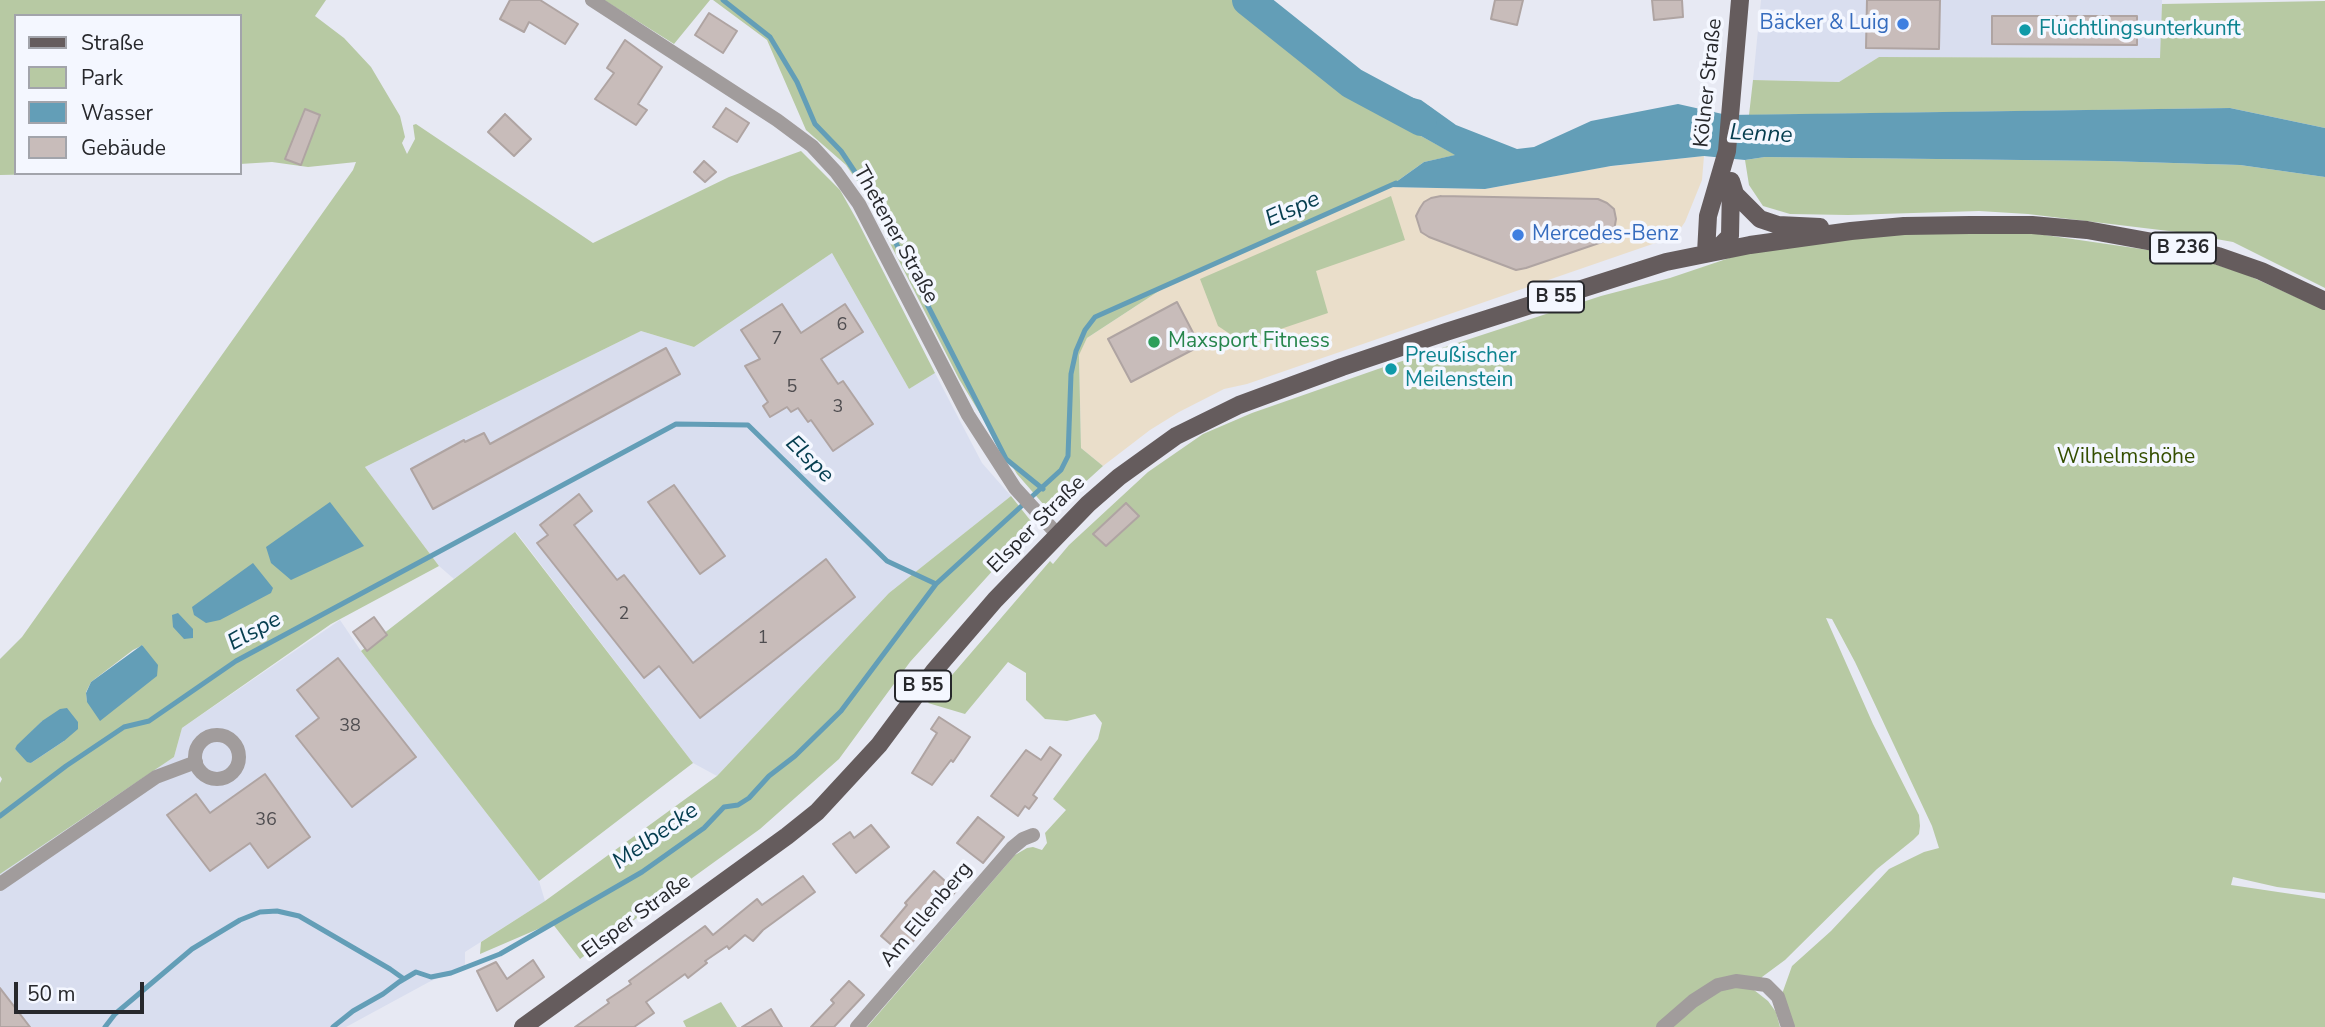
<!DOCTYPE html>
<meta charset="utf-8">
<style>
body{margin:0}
#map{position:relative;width:2325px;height:1027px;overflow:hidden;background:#e7e9f3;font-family:"Nunito Sans",sans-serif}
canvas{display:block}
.legend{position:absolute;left:14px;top:14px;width:228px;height:161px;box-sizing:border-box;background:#f4f7ff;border:2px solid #a2a4ab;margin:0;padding:9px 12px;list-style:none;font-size:21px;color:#27282c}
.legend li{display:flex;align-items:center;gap:14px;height:35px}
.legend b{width:35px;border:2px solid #a2a4ab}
.scale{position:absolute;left:14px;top:982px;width:130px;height:32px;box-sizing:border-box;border:4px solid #27282c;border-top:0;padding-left:9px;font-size:21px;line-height:24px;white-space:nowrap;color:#27282c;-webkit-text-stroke:5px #f4f7ff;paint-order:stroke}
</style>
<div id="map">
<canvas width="2325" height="1027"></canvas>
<ul class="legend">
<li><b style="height:9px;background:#655c5d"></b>Straße</li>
<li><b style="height:19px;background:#b7c9a3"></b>Park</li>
<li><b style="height:19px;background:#639eb7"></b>Wasser</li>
<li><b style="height:19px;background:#c8bcba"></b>Gebäude</li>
</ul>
<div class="scale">50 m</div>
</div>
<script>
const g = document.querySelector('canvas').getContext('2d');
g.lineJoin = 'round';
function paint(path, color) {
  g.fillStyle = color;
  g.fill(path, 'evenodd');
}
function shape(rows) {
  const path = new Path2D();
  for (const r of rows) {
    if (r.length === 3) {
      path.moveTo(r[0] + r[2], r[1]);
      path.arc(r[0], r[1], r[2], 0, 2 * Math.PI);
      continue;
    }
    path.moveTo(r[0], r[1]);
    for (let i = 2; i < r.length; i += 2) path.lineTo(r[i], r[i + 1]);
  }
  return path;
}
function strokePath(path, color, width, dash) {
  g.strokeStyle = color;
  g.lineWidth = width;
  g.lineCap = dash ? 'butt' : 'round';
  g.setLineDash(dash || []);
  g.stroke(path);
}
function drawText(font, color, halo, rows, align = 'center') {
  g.font = font + ' "Nunito Sans",sans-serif';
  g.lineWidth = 7;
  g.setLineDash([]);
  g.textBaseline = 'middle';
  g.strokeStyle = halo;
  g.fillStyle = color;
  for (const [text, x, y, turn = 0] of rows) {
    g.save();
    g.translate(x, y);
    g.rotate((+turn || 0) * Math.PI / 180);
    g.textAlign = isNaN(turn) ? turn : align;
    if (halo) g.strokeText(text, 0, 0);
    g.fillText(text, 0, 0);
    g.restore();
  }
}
paint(shape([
 [1704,156,1702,180,1685,222,1676,235,1667,239,1247,384,1224,389,1179,412,1150,430,1103,466,1081,448,1079,354,1087,338,1162,289,1269,238,1389,187,1485,189,1604,167]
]), '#eadeca');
paint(shape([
 [1761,0,2162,0,2161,58,1879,57,1839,82,1753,80],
 [832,253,909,389,935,373,982,463,1011,496,889,593,717,776,693,763,516,532,454,579,439,566,365,467,641,331,694,347],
 [340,620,361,651,539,881,545,901,465,952,465,966,429,982,346,1027,0,1027,0,874,174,757,182,728]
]), '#d9deef');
paint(shape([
 [0,0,326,0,315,16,344,38,371,67,400,116,405,137,402,143,407,154,415,139,413,125,416,124,593,243,729,177,801,151,840,190,858,222,935,373,909,389,832,253,694,347,641,331,365,467,439,566,331,624,182,728,174,757,0,874,0,783,2,779,0,776,0,659,22,637,353,170,356,162,308,167,272,162,240,164,240,16,16,16,16,173,100,173,0,175],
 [143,645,87,702,86,692,91,682,133,650],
 [42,721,64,741,31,763,15,749],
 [604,0,710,0,674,44],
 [713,0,1262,0,1369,86,1421,136,1456,155,1424,162,1389,187,1269,238,1162,289,1087,338,1079,355,1081,448,1103,466,1059,506,1044,505,1017,474,959,379,863,190,846,165,806,130,767,40],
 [2325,1,2325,128,2230,108,1749,115,1753,80,1839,82,1879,57,2160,58,2162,4],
 [1765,157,2107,161,2240,165,2325,177,2325,288,2233,242,2177,232,2028,214,1979,211,1848,215,1790,214,1763,206,1749,185,1745,160],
 [1391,196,1405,240,1316,271,1328,313,1254,338,1233,336,1218,326,1200,279],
 [1926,228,2024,232,2155,251,2211,263,2245,274,2325,310,2325,893,2277,887,2233,877,2231,885,2325,899,2325,1027,1791,1027,1782,994,1792,966,1831,931,1889,869,1924,852,1939,848,1932,826,1855,662,1832,619,1826,618,1873,724,1919,815,1920,826,1919,834,1913,840,1877,869,1785,960,1762,977,1754,990,1768,1001,1776,1012,1780,1027,867,1027,1015,855,1027,848,1033,847,1042,850,1047,843,1045,833,1066,810,1053,799,1098,739,1102,723,1095,714,1067,721,1045,719,1026,700,1026,673,1008,662,965,714,928,703,1050,561,1053,564,1069,545,1148,472,1203,434,1252,413,1378,369,1601,296,1670,278,1759,248],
 [1011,496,1034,525,910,662,839,759,760,829,580,959,552,923,480,954,481,942,545,901,717,776,889,593],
 [515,532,693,763,539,881,361,651],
 [721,1002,737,1027,686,1027,683,1021]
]), '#b7c9a3');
paint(shape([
 [1369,86,1421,100,1456,125,1517,149,1534,147,1591,121,1678,104,1727,115,2230,108,2325,128,2325,177,2240,165,2107,161,1765,157,1745,160,1704,156,1611,166,1485,189,1389,187,1424,162,1455,155,1421,136],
 [330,502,364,546,291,580,271,563,266,547],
 [253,563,273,588,271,593,220,620,206,623,194,615,192,607],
 [178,613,193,629,193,638,184,639,173,627,172,615],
 [142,645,158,665,157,676,100,721,87,702,86,693,91,682],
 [67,708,78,722,78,729,64,741,31,763,27,762,15,749,17,745,42,721,60,709]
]), '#639eb7');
strokePath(shape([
 [723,0,770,37,797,82,815,124,841,151,875,202,1006,459,1043,489],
 [0,816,66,766,124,727,149,721,236,661,676,424,748,425,887,561,936,584,1061,470,1068,456,1071,374,1076,351,1085,330,1095,317,1396,183],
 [105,1027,115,1014,192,949,240,920,260,912,277,911,299,916,390,969,404,979],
 [333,1027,353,1011,383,994,399,982,416,972,431,977,451,973,500,954,642,872,704,828,724,807,738,805,749,798,769,776,795,756,841,711,936,584]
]), '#639eb7', 5);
strokePath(shape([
 [1248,0,1352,83,1421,120]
]), '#639eb7', 32);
const building = shape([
 [510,0,540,0,578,24,565,44,529,22,524,32,500,19,510,0],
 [1495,0,1523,0,1517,25,1491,19,1495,0],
 [1652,0,1682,0,1683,17,1654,20,1652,0],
 [1867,0,1940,0,1939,49,1866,48,1867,0],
 [709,13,737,31,723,53,695,35,709,13],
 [1992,16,2137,16,2137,45,1992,44,1992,16],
 [625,40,662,67,638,104,647,110,636,125,595,99,614,73,607,68,625,40],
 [726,108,749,123,737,142,713,127,726,108],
 [305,109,320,115,301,165,285,159,305,109],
 [505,114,531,139,514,156,488,132,505,114],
 [704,161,716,172,705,182,694,172,704,161],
 [1441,196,1598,199,1607,203,1614,209,1616,219,1614,231,1605,241,1526,268,1516,270,1429,237,1421,232,1416,216,1420,208,1424,202,1431,198,1441,196],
 [1177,302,1200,346,1131,382,1108,339,1177,302],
 [782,304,801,333,845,304,863,332,821,359,838,384,843,381,873,424,833,451,811,420,808,422,798,408,791,412,787,407,770,417,763,406,768,402,745,366,760,359,741,330,782,304],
 [666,348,680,374,433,509,411,469,464,440,465,442,484,433,490,444,666,348],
 [674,485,725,556,700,574,648,502,674,485],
 [579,494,592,511,574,525,617,580,624,575,693,663,826,559,855,597,700,718,659,666,644,678,537,543,548,535,540,525,579,494],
 [1126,503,1139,516,1106,546,1093,534,1126,503],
 [374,617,387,635,367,651,353,632,374,617],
 [338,658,416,757,352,807,296,736,319,718,297,690,338,658],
 [939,717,970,737,953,762,951,760,932,785,912,773,937,733,931,729,939,717],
 [1050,747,1061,755,1033,795,1037,798,1029,809,1025,806,1018,816,991,796,1026,750,1041,760,1050,747],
 [265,774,310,837,268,868,250,843,210,871,167,815,196,794,210,813,265,774],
 [978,817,1004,837,983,863,957,843,978,817],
 [871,825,889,847,856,873,833,844,850,832,854,838,871,825],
 [934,871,956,891,902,954,881,936,907,905,905,903,934,871],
 [803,876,815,892,763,930,753,941,745,935,729,949,727,946,705,961,707,963,688,978,685,974,646,1002,654,1013,634,1027,575,1027,609,1003,607,1000,631,984,629,981,705,926,713,935,757,899,762,905,803,876],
 [533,960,544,977,497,1011,477,971,496,962,507,979,533,960],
 [849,981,864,995,834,1027,811,1027,834,1003,831,1000,849,981],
 [0,988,30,1027,0,1027,0,988],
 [771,1009,782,1027,742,1027,771,1009]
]);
paint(building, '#c8bcba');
strokePath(building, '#afa4a2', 2);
strokePath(shape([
 [592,0,777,120,812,146,836,172,859,204,968,415,1015,488,1057,534],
 [217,757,22],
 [0,884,156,777,196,762],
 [857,1027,1012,848,1023,839,1033,835],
 [1663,1027,1693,1001,1718,985,1736,981,1766,985,1778,997,1788,1027]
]), '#a19c9c', 14);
strokePath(shape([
 [1731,181,1735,194,1760,219,1778,225,1820,227],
 [1712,250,1720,246,1730,236,1731,186],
 [1706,253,1708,216,1727,151,1740,0],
 [523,1027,787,836,817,812,879,745,934,671,995,600,1088,504,1119,477,1176,436,1239,405,1342,367,1446,332,1666,262,1750,245,1851,231,1904,226,1970,225,2032,225,2087,230,2164,244,2218,256,2261,271,2325,301]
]), '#655c5d', 18);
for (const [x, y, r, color] of [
 [1903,24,7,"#3f7fe0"],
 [2025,30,7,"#0f9aa8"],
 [1518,235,7,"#3f7fe0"],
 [1154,342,7,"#2e9e5b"],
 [1391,369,7,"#0f9aa8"]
]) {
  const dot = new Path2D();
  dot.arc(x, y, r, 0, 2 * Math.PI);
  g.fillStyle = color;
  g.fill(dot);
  strokePath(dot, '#f4f7ff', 2.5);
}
drawText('18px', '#4f4d50', null, [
 ["6",842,326],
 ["7",777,340],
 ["5",792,388],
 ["3",838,408],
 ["2",624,615],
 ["1",763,639],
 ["38",350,727],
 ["36",266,821]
]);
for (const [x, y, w] of [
 [2183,248,66],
 [1556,297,56],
 [923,686,56]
]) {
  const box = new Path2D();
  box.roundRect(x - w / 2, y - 15.5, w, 31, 5);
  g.fillStyle = '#f4f7ff';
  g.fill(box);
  strokePath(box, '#27282c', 2);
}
drawText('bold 19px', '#27282c', null, [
 ["B 236",2183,248],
 ["B 55",1556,297],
 ["B 55",923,686]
]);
drawText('21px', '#366cbe', '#f4f7ff', [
 ["Bäcker & Luig",1889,24],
 ["Mercedes-Benz",1532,235,"left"]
], 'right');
drawText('21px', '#0d838f', '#f4f7ff', [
 ["Flüchtlingsunterkunft",2039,30],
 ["Preußischer",1405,357],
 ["Meilenstein",1405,381]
], 'left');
drawText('21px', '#27282c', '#f4f7ff', [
 ["Kölner Straße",1709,83,-84],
 ["Thetener Straße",895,235,61],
 ["Elsper Straße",1037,525,-45],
 ["Am Ellenberg",927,915,-50],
 ["Elsper Straße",637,917,-36]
]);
drawText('21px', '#27864d', '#f4f7ff', [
 ["Maxsport Fitness",1168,342]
], 'left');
drawText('21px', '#344e00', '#f4f7ff', [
 ["Wilhelmshöhe",2126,458]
]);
drawText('italic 23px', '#053d4f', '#f4f7ff', [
 ["Lenne",1761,135,3],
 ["Elspe",1293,210,-24],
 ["Elspe",809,460,44],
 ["Elspe",255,632,-29],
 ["Melbecke",656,837,-35]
]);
</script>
